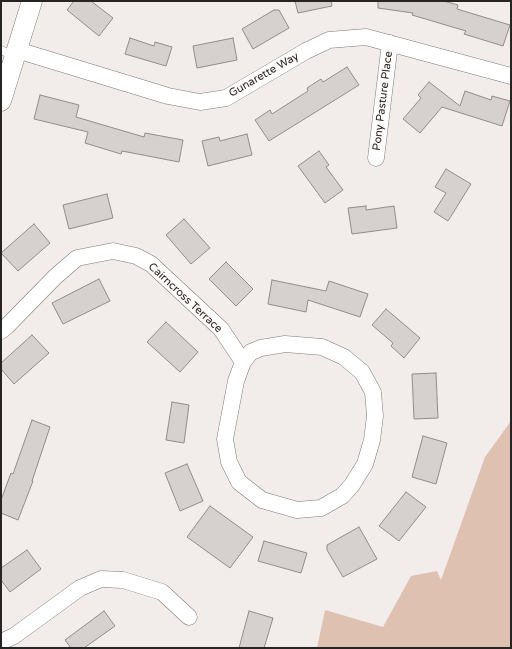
<!DOCTYPE html>
<style>
body{margin:0}
#map{position:relative;width:512px;height:649px;overflow:hidden;background:#f2ecea;font-family:"Varela Round",sans-serif}
canvas{display:block}
.frame{position:absolute;inset:0;border:2px solid #272524;pointer-events:none}
</style>
<div id="map">
<canvas width="512" height="649"></canvas>
<div class="frame"></div>
</div>
<script>
const g = document.querySelector('canvas').getContext('2d');
g.lineJoin = 'round';
function paint(path, color) {
  g.fillStyle = color;
  g.fill(path, 'evenodd');
}
function shape(rows) {
  const path = new Path2D();
  for (const r of rows) {
    path.moveTo(r[0], r[1]);
    for (let i = 2; i < r.length; i += 2) path.lineTo(r[i], r[i + 1]);
  }
  return path;
}
function strokePath(path, color, width, dash) {
  g.strokeStyle = color;
  g.lineWidth = width;
  g.lineCap = dash ? 'butt' : 'round';
  g.setLineDash(dash || []);
  g.stroke(path);
}
function drawText(font, color, halo, rows, align = 'center') {
  g.font = font + ' "Varela Round",sans-serif';
  g.lineWidth = 3;
  g.setLineDash([]);
  g.textBaseline = 'middle';
  g.strokeStyle = halo;
  g.fillStyle = color;
  for (const [text, x, y, turn = 0] of rows) {
    g.save();
    g.translate(x, y);
    g.rotate((+turn || 0) * Math.PI / 180);
    g.textAlign = isNaN(turn) ? turn : align;
    if (halo) g.strokeText(text, 0, 0);
    g.fillText(text, 0, 0);
    g.restore();
  }
}
paint(shape([
 [511,421,511,648,317,648,325,610,383,627,411,576,437,571,441,580,485,457]
]), '#dfc1b2');
const building = shape([
 [74,1,91,1,113,18,99,36,67,10,74,1],
 [295,1,331,1,332,6,298,13,295,1],
 [378,1,444,1,458,5,457,9,510,25,503,46,464,34,466,31,412,15,413,13,378,8,378,1],
 [274,10,279,10,289,28,253,49,242,29,274,10],
 [130,38,154,46,155,42,172,47,166,66,125,54,130,38],
 [233,38,237,60,197,68,193,46,233,38],
 [347,67,359,85,269,141,255,120,270,110,272,114,308,91,307,88,321,79,323,82,347,67],
 [429,82,460,106,465,91,491,100,492,96,510,101,502,126,442,107,420,133,403,119,421,98,418,95,429,82],
 [40,95,79,105,76,117,144,137,145,133,183,140,179,162,122,151,121,154,85,143,88,132,34,119,40,95],
 [247,134,252,155,208,166,202,141,219,137,220,141,247,134],
 [319,151,329,165,326,167,343,190,325,203,298,166,319,151],
 [446,169,471,184,448,221,434,212,446,193,435,187,446,169],
 [107,194,113,218,69,229,63,205,107,194],
 [366,206,366,210,394,206,397,228,352,234,348,208,366,206],
 [184,219,210,248,191,264,166,235,184,219],
 [34,224,50,243,18,271,1,253,34,224],
 [226,262,253,289,236,306,209,279,226,262],
 [99,279,110,301,63,324,52,303,99,279],
 [272,280,326,291,329,281,368,294,360,317,308,300,306,312,268,304,272,280],
 [386,309,420,338,404,358,391,346,393,343,372,325,386,309],
 [166,322,198,352,180,372,147,342,166,322],
 [32,335,49,353,14,384,1,369,1,363,32,335],
 [436,373,438,418,414,419,412,374,436,373],
 [172,402,189,405,184,443,166,440,172,402],
 [32,420,50,427,32,481,33,481,18,520,1,513,1,500,11,473,13,474,32,420],
 [423,436,447,443,436,484,412,477,423,436],
 [187,464,203,501,180,511,165,473,187,464],
 [406,492,426,507,399,541,379,526,406,492],
 [210,506,253,537,230,568,187,537,210,506],
 [359,527,377,559,343,577,327,550,327,545,359,527],
 [264,541,307,553,301,573,258,561,264,541],
 [27,550,41,569,10,592,1,580,1,568,27,550],
 [104,611,115,626,84,648,71,648,65,640,104,611],
 [249,611,273,618,264,648,239,648,249,611]
]);
paint(building, '#d6d1ce');
strokePath(building, '#918c8a', 1);
const service = shape([
 [1,50,14,56]
]);
const minor = shape([
 [17,50,168,96,200,102,226,98,306,51,329,40,366,37,511,76],
 [376,158,390,43],
 [1,331,7,326,55,277,77,258,113,251,136,256,151,264,221,329,243,362],
 [285,344,322,347,344,357,362,372,373,392,375,416,372,440,365,464,352,485,342,496,321,508,297,510,262,500,239,482,229,462,225,439,236,381,243,362,251,352,261,348,285,344],
 [1,642,14,636,80,588,101,579,123,580,162,592,189,617]
]);
const tertiary = shape([
 [1,101,32,1]
]);
strokePath(service, '#7f7a78', 9);
strokePath(minor, '#7f7a78', 17);
strokePath(tertiary, '#7f7a78', 21);
strokePath(service, '#fff', 8);
strokePath(minor, '#fff', 16);
strokePath(tertiary, '#fff', 20);
drawText('11px', '#272524', '#fefaf8', [
 ["Gunarette Way",264,75,-30],
 ["Pony Pasture Place",383,101,-83],
 ["Cairncross Terrace",185,298,43]
]);
</script>
